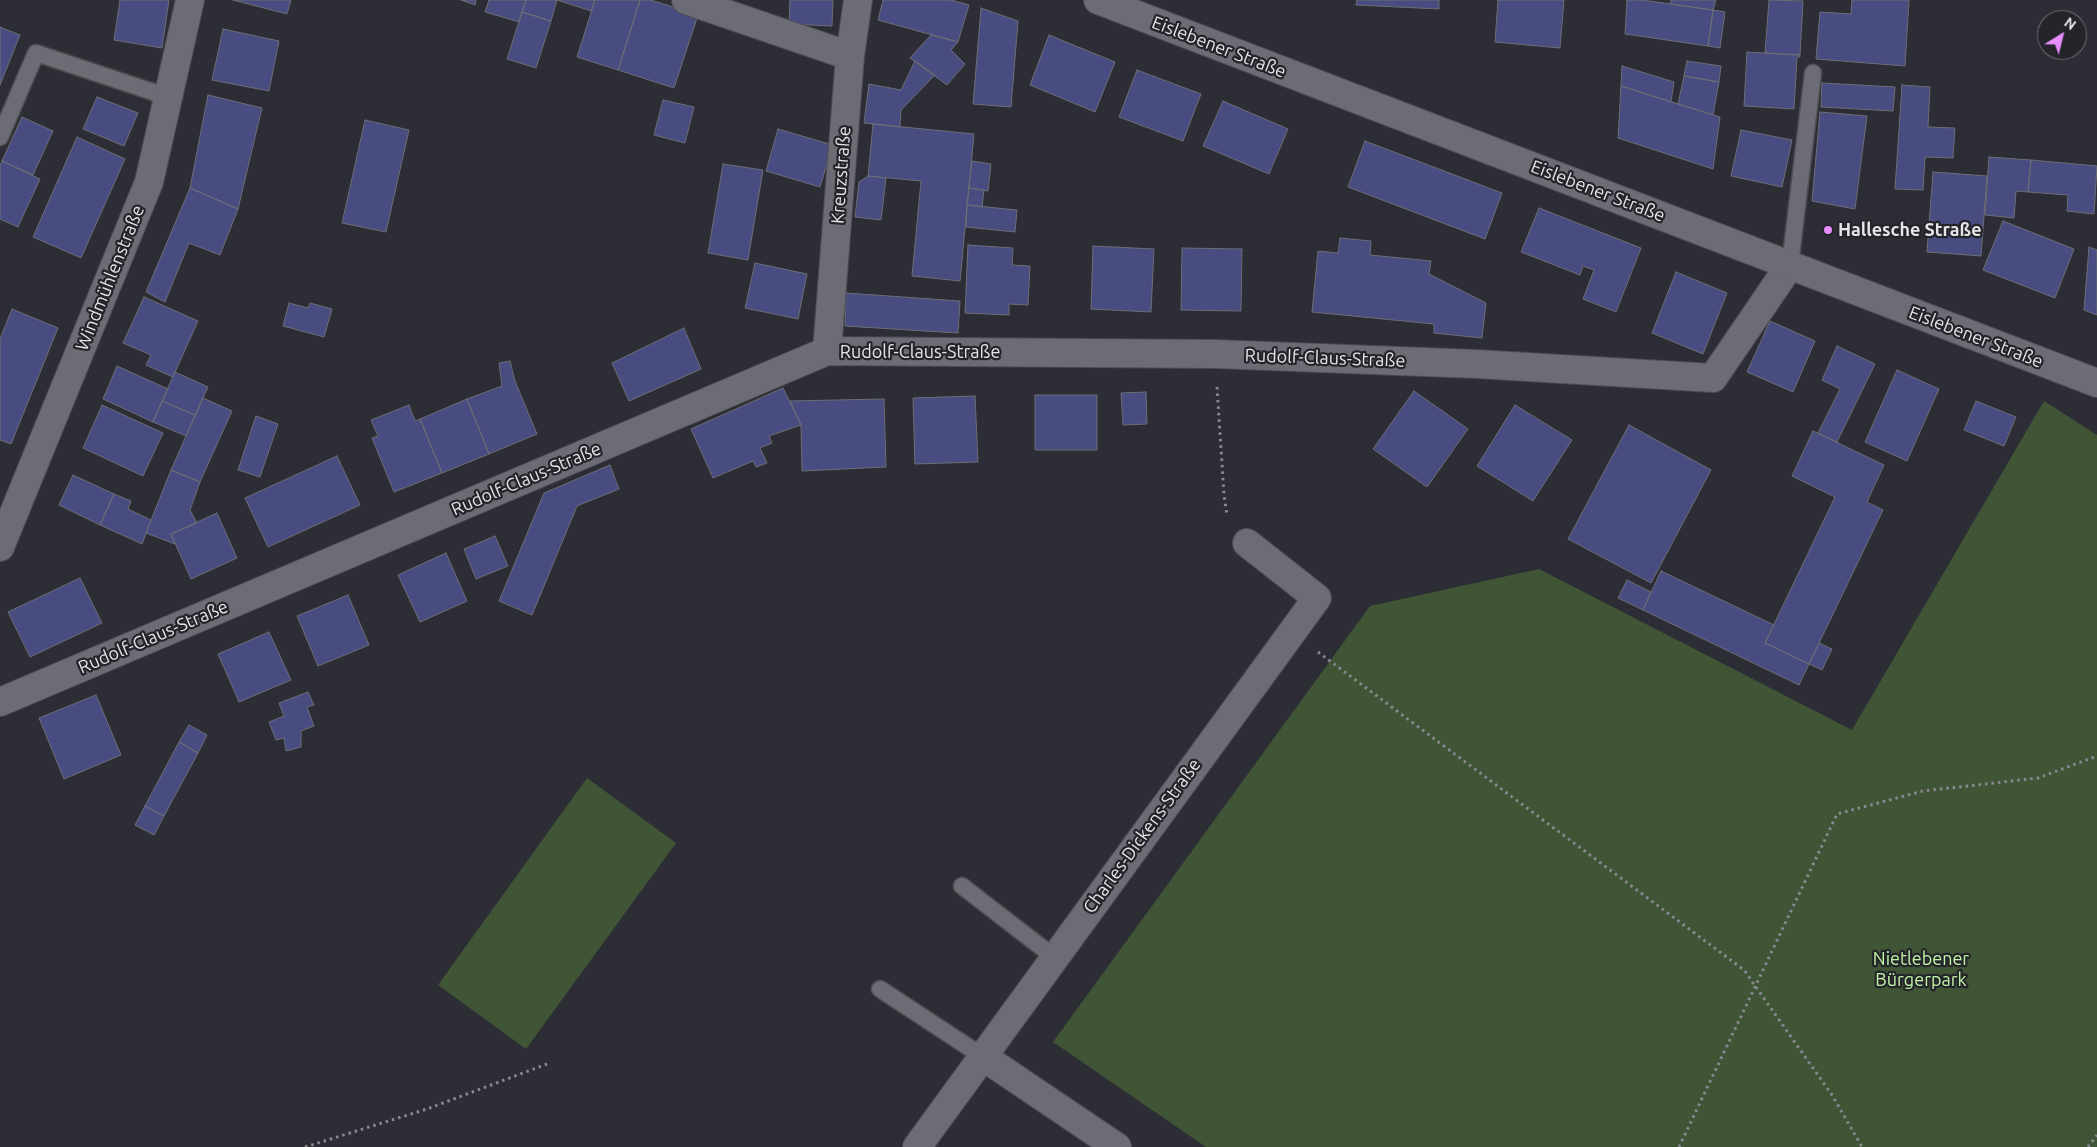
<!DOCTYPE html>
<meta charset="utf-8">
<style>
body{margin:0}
#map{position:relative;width:2097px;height:1147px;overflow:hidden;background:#2d2e35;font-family:Ubuntu,sans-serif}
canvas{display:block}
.north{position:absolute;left:2037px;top:10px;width:50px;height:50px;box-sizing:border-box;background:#24242b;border:1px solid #717177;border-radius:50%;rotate:36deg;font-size:14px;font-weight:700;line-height:20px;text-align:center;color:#e4e4e9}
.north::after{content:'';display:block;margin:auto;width:18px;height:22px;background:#e98dfe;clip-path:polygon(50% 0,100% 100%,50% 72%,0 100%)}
</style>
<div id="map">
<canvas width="2097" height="1147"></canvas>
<div class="north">N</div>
</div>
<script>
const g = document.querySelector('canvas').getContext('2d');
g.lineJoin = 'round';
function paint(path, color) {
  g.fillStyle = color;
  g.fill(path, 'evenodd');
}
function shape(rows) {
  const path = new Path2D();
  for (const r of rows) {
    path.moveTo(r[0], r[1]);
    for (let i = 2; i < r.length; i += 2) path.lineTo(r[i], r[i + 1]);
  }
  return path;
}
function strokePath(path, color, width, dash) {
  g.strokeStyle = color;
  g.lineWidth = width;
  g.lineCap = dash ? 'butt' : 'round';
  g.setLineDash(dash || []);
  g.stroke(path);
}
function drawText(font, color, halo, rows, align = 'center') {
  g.font = font + ' Ubuntu,sans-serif';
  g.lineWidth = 4.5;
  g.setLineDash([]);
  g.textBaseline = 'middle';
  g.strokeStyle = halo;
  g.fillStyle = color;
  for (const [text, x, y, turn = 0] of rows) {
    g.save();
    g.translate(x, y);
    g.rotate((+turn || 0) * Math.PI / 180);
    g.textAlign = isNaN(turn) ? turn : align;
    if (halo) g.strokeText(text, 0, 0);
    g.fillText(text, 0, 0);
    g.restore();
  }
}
paint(shape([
 [2044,401,2097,435,2097,1147,1206,1147,1053,1042,1370,606,1539,569,1852,730],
 [587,778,676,843,526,1049,438,985]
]), '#405436');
const building = shape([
 [120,0,169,0,162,48,114,40,120,0],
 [233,0,291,0,287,14,233,0],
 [461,0,476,0,475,5,461,0],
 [489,0,526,0,519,22,485,12,489,0],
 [526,0,557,0,551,21,522,12,526,0],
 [557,0,595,0,591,11,557,0],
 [595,0,640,0,618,70,577,57,595,0],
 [640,0,651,0,698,15,674,88,618,70,640,0],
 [790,0,833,0,832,26,789,24,790,0],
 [883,0,951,0,969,5,958,42,878,20,883,0],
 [1357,0,1439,0,1439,9,1356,5,1357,0],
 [1498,0,1564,0,1560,48,1495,42,1498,0],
 [1627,0,1642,0,1713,10,1708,46,1625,34,1627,0],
 [1671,0,1716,0,1713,10,1670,4,1671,0],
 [1769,0,1803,1,1800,55,1765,53,1769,0],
 [1852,0,1909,0,1905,66,1816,59,1820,12,1851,14,1852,0],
 [981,8,1018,21,1011,107,973,104,981,8],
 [1713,10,1725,12,1720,48,1708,46,1713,10],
 [522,12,551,21,536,68,507,59,522,12],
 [0,27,20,35,0,85,0,27],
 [223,29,279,41,269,91,212,80,223,29],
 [931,35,958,42,951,50,965,64,947,85,910,58,931,35],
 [1049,35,1115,62,1095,112,1030,85,1049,35],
 [1747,52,1800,55,1800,57,1797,57,1794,109,1744,106,1747,52],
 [915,61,935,75,901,110,900,127,864,123,869,84,901,90,915,61],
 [1687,61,1721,66,1719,82,1684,76,1687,61],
 [1622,66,1674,82,1671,102,1621,86,1622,66],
 [1137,70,1201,94,1183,141,1119,117,1137,70],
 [1684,76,1719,82,1713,115,1678,104,1684,76],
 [1822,83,1895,87,1893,111,1821,107,1822,83],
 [1902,85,1930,87,1928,127,1955,128,1953,158,1925,157,1923,190,1895,189,1902,85],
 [1621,86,1720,117,1713,169,1618,138,1621,86],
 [208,95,262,108,238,209,190,188,208,95],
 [97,97,138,113,124,146,83,129,97,97],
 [663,100,694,107,685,143,654,135,663,100],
 [1223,101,1288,129,1269,174,1203,146,1223,101],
 [1820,112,1867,116,1855,209,1812,201,1820,112],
 [22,117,53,131,33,175,2,161,22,117],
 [365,120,409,130,386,232,342,223,365,120],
 [873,124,974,134,960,281,912,276,921,181,868,176,873,124],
 [778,129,833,145,820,187,766,171,778,129],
 [1741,130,1792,140,1782,187,1731,176,1741,130],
 [77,137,125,159,81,258,33,237,77,137],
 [1365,141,1502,193,1485,239,1348,187,1365,141],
 [1989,157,2031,160,2028,192,2016,191,2014,218,1985,215,1989,157],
 [2031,160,2097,166,2094,214,2067,211,2068,195,2028,192,2031,160],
 [2,161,40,179,18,227,0,219,0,166,2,161],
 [972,161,991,164,988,191,969,188,972,161],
 [723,164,763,170,748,260,708,253,723,164],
 [1933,172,1987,176,1981,256,1927,252,1933,172],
 [868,176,886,178,881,220,855,217,859,182,868,176],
 [190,188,238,209,220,255,189,243,165,302,146,292,190,188],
 [969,188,984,190,982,207,967,205,969,188],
 [967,205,1017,210,1015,232,966,227,967,205],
 [1539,208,1641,248,1616,312,1583,299,1594,270,1583,266,1580,275,1521,252,1539,208],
 [2003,221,2074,249,2055,298,1983,270,2003,221],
 [1340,238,1371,241,1370,255,1431,261,1429,274,1486,303,1482,338,1434,333,1434,324,1312,312,1318,251,1338,253,1340,238],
 [968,245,1013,248,1012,265,1030,266,1028,305,1009,304,1009,315,965,313,968,245],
 [1093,246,1154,249,1151,312,1091,309,1093,246],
 [2089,247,2097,250,2097,315,2084,310,2089,247],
 [1182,248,1242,249,1241,311,1181,310,1182,248],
 [755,263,807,274,798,319,745,308,755,263],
 [1676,272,1727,293,1703,354,1652,333,1676,272],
 [846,293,960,301,958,333,845,326,846,293],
 [144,297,198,321,173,377,146,365,151,355,123,343,144,297],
 [289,303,308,308,310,303,332,309,324,337,283,326,289,303],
 [12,309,58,328,11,444,0,440,0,339,12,309],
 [1770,321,1815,341,1793,392,1747,372,1770,321],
 [684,328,701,369,629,401,612,363,684,328],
 [1837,346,1875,364,1837,442,1818,433,1840,389,1822,380,1837,346],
 [510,361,515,381,537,434,489,454,467,399,502,386,499,363,510,361],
 [117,366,168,389,153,422,103,399,117,366],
 [1897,370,1939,389,1907,461,1865,442,1897,370],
 [175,372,208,387,195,415,162,401,175,372],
 [783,388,801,425,769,436,772,443,760,448,767,463,756,467,753,461,713,478,691,429,783,388],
 [1414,391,1468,429,1427,487,1373,449,1414,391],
 [1146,392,1147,424,1123,425,1121,393,1146,392],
 [1035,395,1097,395,1097,450,1035,450,1035,395],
 [975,396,978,462,915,464,913,398,975,396],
 [203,398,232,411,200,482,171,470,203,398],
 [467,399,489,454,442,473,420,419,467,399],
 [884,399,886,467,802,471,801,425,790,401,884,399],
 [162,401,195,415,186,436,153,422,162,401],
 [1976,401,2016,417,2004,446,1964,430,1976,401],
 [102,405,163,433,143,476,83,448,102,405],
 [409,405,415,421,420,419,442,473,394,492,372,438,378,436,371,420,409,405],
 [1515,405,1572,440,1533,501,1477,466,1515,405],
 [256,416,278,424,260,477,238,470,256,416],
 [1629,425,1711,470,1651,583,1568,539,1629,425],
 [1813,431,1884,465,1867,502,1883,510,1809,664,1765,643,1835,497,1792,476,1813,431],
 [337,456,360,505,268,547,245,498,337,456],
 [610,465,619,489,577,506,532,615,499,601,544,493,610,465],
 [171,470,200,482,190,510,197,523,171,534,175,544,146,533,171,470],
 [73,475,114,494,100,525,59,505,73,475],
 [114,494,131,501,128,509,151,520,142,544,100,525,114,494],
 [217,513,237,558,191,579,171,534,217,513],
 [495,536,508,566,476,579,464,549,495,536],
 [446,553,467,601,420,622,398,575,446,553],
 [1661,571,1774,625,1765,643,1809,664,1799,685,1643,610,1661,571],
 [80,578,102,623,30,657,8,612,80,578],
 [1627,580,1651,592,1643,610,1618,598,1627,580],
 [348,595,369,645,318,666,297,616,348,595],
 [269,632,291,680,239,702,218,654,269,632],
 [1819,643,1832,649,1822,670,1809,664,1819,643],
 [308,692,314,705,307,707,314,726,301,731,301,747,286,751,284,738,276,740,269,722,284,716,279,703,308,692],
 [96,695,121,755,64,779,39,718,96,695],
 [189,725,207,735,198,753,179,742,189,725],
 [179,742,198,753,164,816,145,806,179,742],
 [145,806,164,816,154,835,135,825,145,806]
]);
paint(building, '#484c80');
strokePath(building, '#6d6e75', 1);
const service = shape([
 [0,137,36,53,168,97],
 [1790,265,1813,73],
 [962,886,1054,957],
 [880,989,982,1056]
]);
const minor = shape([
 [686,0,850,56],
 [827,351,850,56,858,0],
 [0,547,149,182,190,0],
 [0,702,827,351,1215,354,1477,364,1713,378,1790,265],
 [982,1056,1117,1147],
 [917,1147,1317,598,1247,543]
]);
const tertiary = shape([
 [1098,0,2097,383]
]);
strokePath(service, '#4c4c51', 19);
strokePath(minor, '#4c4c51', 30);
strokePath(tertiary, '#4c4c51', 30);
strokePath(shape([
 [1217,387,1224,495,1227,515],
 [1318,652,1744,970,1832,1095,1862,1147],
 [305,1147,427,1109,547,1064],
 [1679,1147,1837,814,1923,791,2038,778,2097,756],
 [2088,1147,2097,1135]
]), '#89898f', 3, [2.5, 4]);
strokePath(service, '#6b6c74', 16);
strokePath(minor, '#6b6c74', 28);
strokePath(tertiary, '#6b6c74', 28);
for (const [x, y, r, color] of [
 [1828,230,5,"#e98dfe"]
]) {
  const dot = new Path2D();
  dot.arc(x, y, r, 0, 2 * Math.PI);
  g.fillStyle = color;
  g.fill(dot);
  strokePath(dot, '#24242b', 2);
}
drawText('18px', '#e4e4e9', '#24242b', [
 ["Eislebener Straße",1219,47,21],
 ["Kreuzstraße",841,175,-86],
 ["Eislebener Straße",1598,191,21],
 ["Windmühlenstraße",110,278,-68],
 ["Eislebener Straße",1976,337,21],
 ["Rudolf-Claus-Straße",920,352],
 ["Rudolf-Claus-Straße",1325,358,2],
 ["Rudolf-Claus-Straße",526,479,-23],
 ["Rudolf-Claus-Straße",153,637,-23],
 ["Charles-Dickens-Straße",1142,836,-54]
]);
drawText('bold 18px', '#e4e4e9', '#24242b', [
 ["Hallesche Straße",1838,230]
], 'left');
drawText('18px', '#c1f4a5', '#24242b', [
 ["Nietlebener",1921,959],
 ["Bürgerpark",1921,980]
]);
</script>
